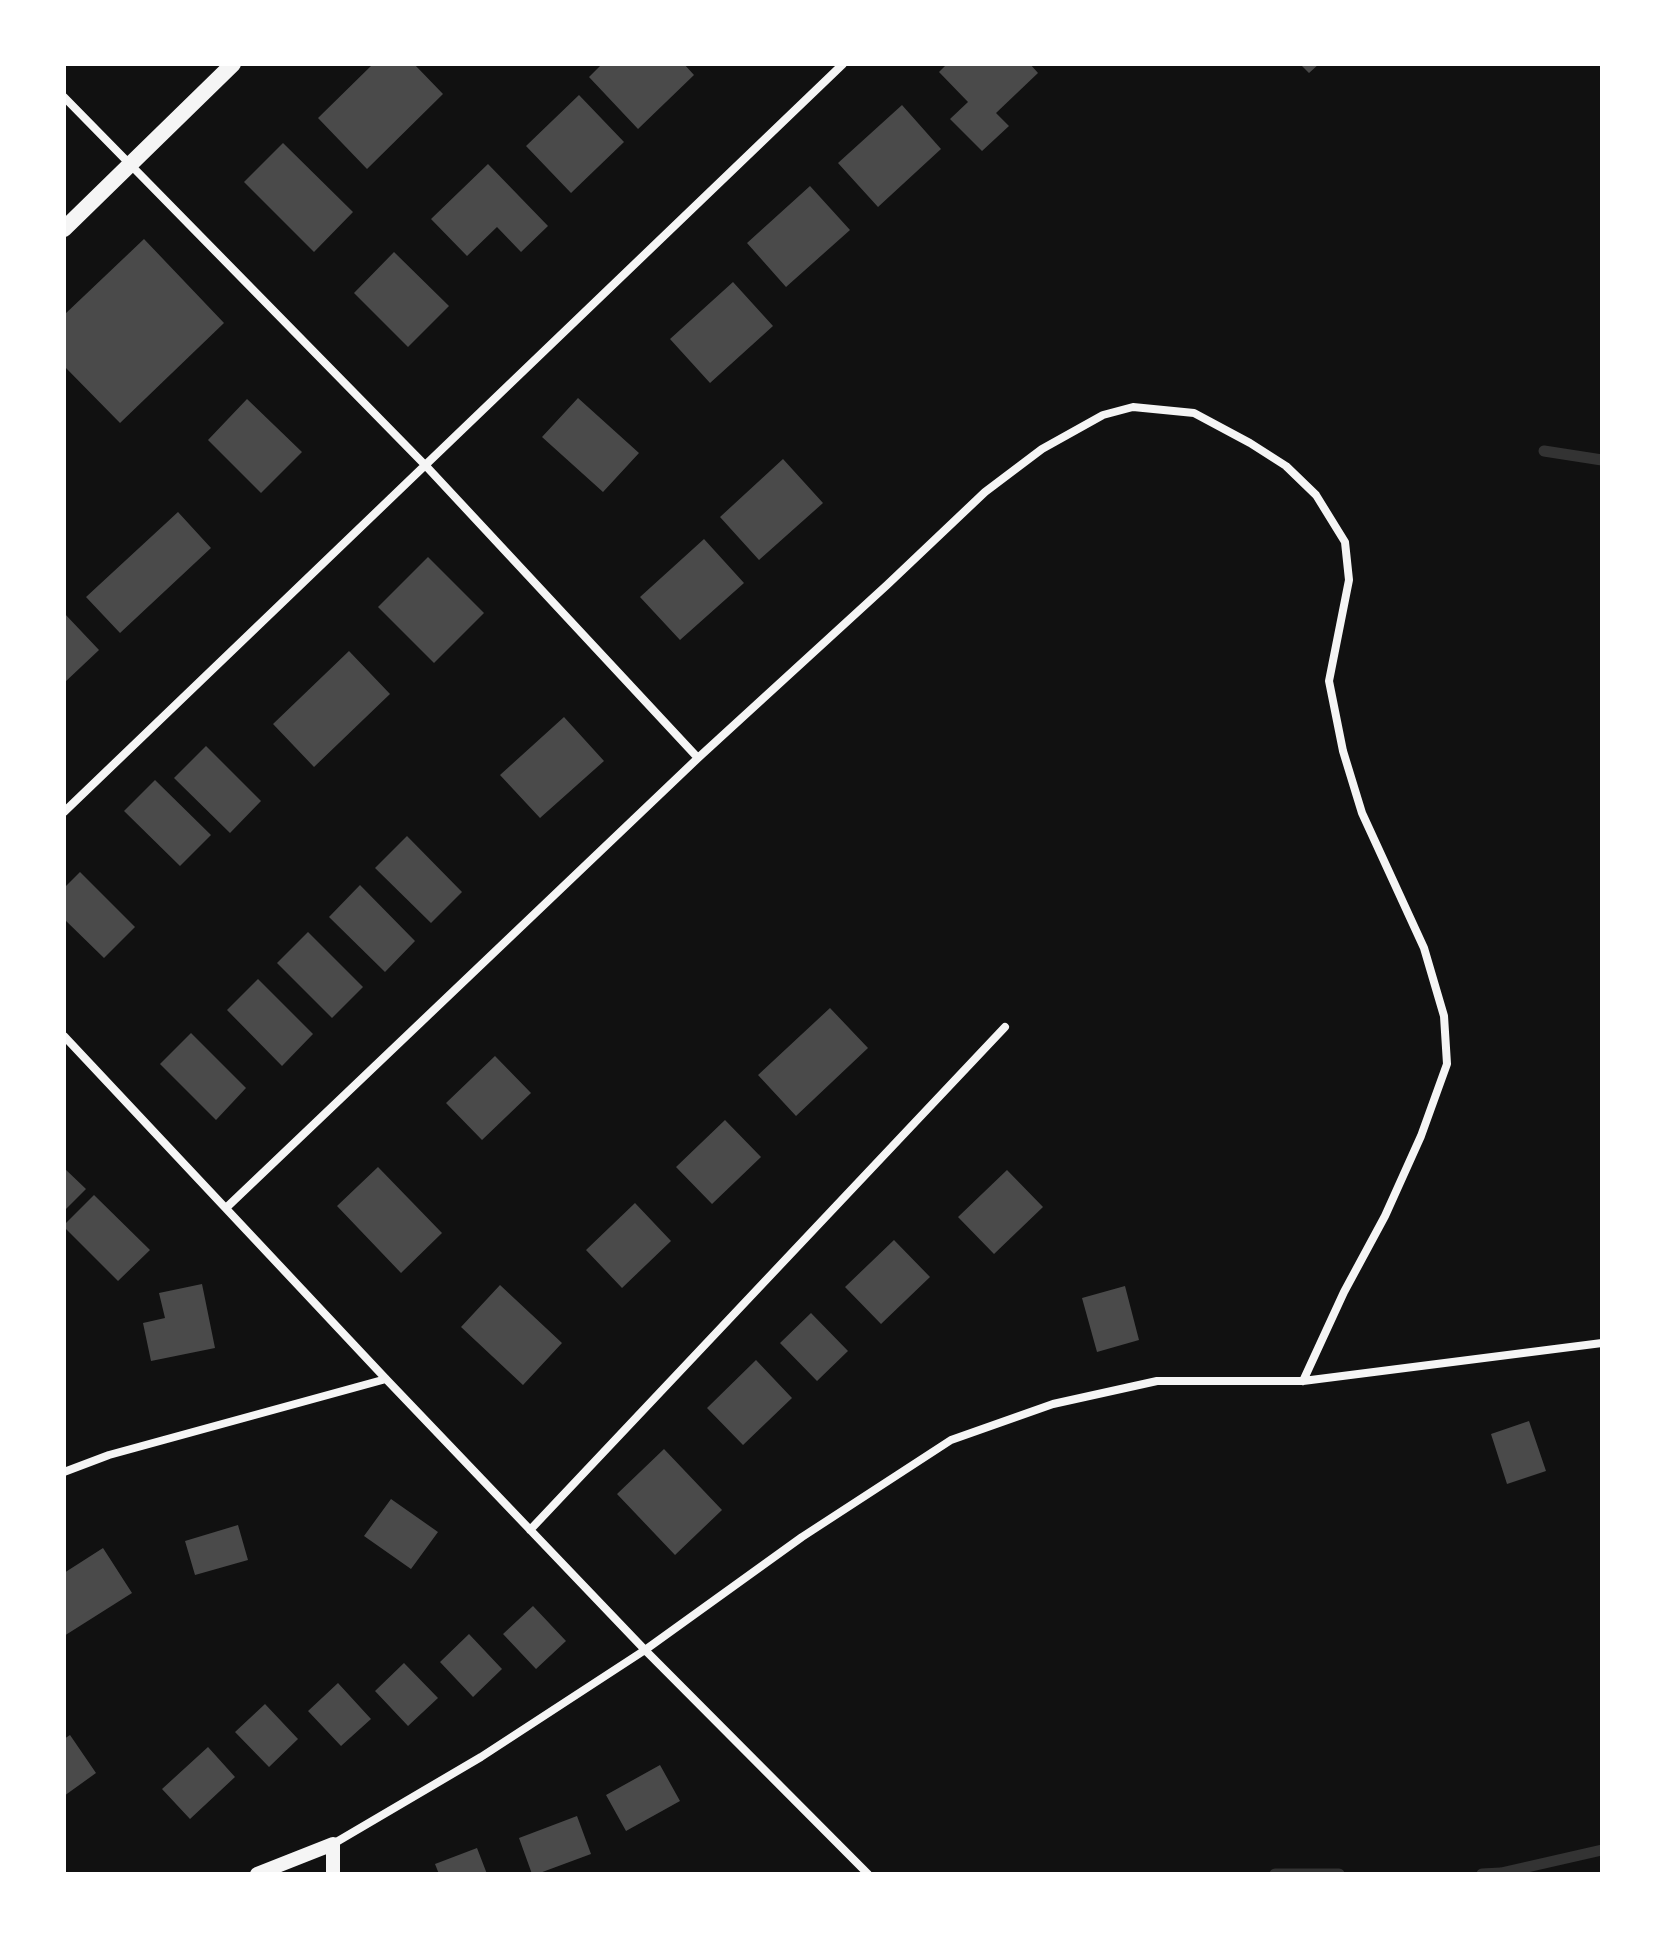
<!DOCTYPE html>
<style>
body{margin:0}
#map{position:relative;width:1666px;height:1938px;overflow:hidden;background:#111;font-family:"Varela Round",sans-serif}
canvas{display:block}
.frame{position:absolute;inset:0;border:66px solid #fff;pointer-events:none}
</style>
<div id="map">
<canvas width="1666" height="1938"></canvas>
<div class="frame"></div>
</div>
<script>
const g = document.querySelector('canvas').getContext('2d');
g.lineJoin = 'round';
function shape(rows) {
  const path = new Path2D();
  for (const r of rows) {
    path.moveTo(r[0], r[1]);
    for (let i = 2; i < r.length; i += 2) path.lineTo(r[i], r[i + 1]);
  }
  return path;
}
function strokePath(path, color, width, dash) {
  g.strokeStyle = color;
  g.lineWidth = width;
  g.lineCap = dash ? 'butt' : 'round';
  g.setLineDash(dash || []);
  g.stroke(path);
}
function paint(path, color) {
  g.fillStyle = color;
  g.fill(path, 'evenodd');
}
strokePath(shape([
 [1544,451,1602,460],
 [1275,1874,1339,1874],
 [1482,1874,1501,1873,1602,1850]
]), '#333', 11);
paint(shape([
 [373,64,414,64,443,94,367,169,318,118],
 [602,64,684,64,694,75,638,129,589,77],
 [947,64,1030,64,1038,73,996,113,1009,126,982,151,950,119,968,102,939,72],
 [1300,64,1319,64,1309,73],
 [579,95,624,142,571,193,526,146],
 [902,105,941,149,878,207,838,163],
 [283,143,353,212,314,252,244,182],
 [488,164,548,226,521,252,497,227,467,256,431,219],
 [810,186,850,230,786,287,747,243],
 [144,239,224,323,120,423,64,366,64,315],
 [394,252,449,306,408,347,354,293],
 [733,282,773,326,710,383,670,339],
 [578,398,639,453,603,492,542,437],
 [247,399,302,452,261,493,208,440],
 [783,459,823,503,759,560,720,517],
 [178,512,211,548,120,633,86,597],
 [704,539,744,583,680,640,640,597],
 [428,557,484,613,434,663,378,607],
 [64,613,99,650,64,683],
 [349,651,390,694,314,767,273,724],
 [564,717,604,761,540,818,500,775],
 [206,746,261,801,230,833,174,778],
 [155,780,211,835,180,866,124,811],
 [407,836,462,892,431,923,375,868],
 [80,872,135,927,104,958,64,919,64,888],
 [360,885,415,941,385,972,329,917],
 [308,932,363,987,332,1018,277,963],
 [258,979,313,1034,282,1066,227,1010],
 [830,1008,868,1048,796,1116,758,1075],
 [191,1033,246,1088,216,1120,160,1064],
 [495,1056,531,1093,482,1140,446,1103],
 [725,1120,761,1157,712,1204,676,1167],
 [378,1167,442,1233,401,1273,337,1206],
 [64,1168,86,1189,64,1211],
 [1007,1170,1043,1207,994,1254,958,1217],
 [94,1195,150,1250,118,1281,64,1227,64,1225],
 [635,1203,671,1241,622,1288,586,1250],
 [894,1240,930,1277,881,1324,845,1287],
 [202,1284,215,1348,151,1361,143,1323,165,1318,159,1293],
 [500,1285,562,1343,523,1385,461,1327],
 [1125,1286,1139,1340,1097,1352,1082,1298],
 [811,1313,848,1351,817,1381,780,1343],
 [756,1360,792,1398,743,1445,707,1408],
 [1529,1421,1546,1471,1507,1484,1491,1434],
 [664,1449,722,1510,675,1555,617,1494],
 [391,1499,438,1532,411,1569,364,1536],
 [238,1525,248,1560,195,1575,185,1541],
 [103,1548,132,1593,64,1636,64,1573],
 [533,1606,566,1641,536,1669,503,1634],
 [469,1634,502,1669,473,1697,440,1662],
 [404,1663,438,1698,408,1726,375,1691],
 [338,1683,371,1719,341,1746,308,1711],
 [265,1704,298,1739,269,1767,235,1732],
 [70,1735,96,1773,64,1796,64,1739],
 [208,1747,235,1777,190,1819,162,1789],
 [660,1765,680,1801,626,1831,606,1795],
 [577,1816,591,1854,537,1874,532,1874,519,1838],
 [477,1848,487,1874,439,1874,435,1864]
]), '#4a4a4a');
strokePath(shape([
 [64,97,426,466,698,758],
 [64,812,843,64],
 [64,1036,386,1379,645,1650,868,1874],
 [226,1208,698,758,887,585,985,492,1042,449,1103,415,1133,407,1194,413,1250,443,1286,466,1316,495,1345,542,1349,580,1329,681,1343,751,1362,813,1424,948,1444,1016,1447,1064,1421,1136,1385,1216,1344,1292,1303,1381],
 [64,1472,109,1455,386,1379],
 [530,1530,1005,1027],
 [333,1844,481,1757,645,1650,802,1537,951,1440,1053,1404,1157,1381,1303,1381,1602,1343]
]), '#f5f5f5', 8);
strokePath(shape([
 [257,1874,333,1844,333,1874]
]), '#f5f5f5', 14);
strokePath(shape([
 [64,229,233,64]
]), '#f5f5f5', 16);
</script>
